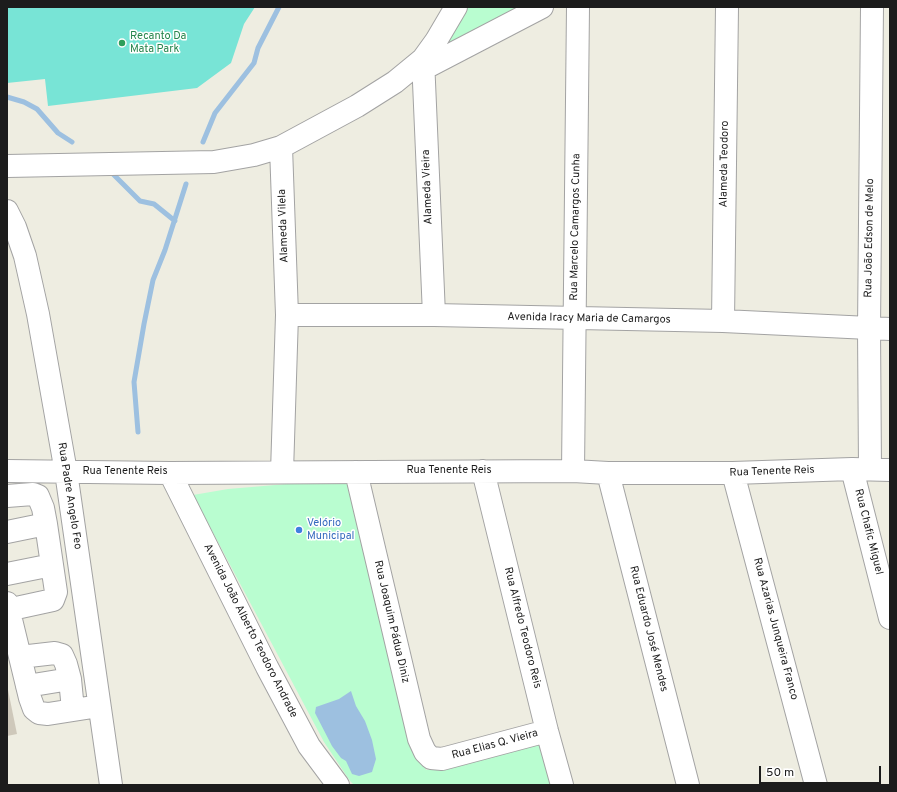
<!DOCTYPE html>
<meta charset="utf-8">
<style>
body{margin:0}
#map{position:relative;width:897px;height:792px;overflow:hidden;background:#eeede1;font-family:Overpass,sans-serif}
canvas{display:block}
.frame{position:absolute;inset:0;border:8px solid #1c1c1c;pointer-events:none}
.scale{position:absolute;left:759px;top:766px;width:122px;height:18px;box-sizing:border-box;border:2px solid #1c1c1c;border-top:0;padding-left:5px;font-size:12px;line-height:14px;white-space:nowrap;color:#1c1c1c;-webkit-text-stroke:3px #fff;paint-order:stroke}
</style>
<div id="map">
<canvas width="897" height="792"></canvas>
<div class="frame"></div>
<div class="scale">50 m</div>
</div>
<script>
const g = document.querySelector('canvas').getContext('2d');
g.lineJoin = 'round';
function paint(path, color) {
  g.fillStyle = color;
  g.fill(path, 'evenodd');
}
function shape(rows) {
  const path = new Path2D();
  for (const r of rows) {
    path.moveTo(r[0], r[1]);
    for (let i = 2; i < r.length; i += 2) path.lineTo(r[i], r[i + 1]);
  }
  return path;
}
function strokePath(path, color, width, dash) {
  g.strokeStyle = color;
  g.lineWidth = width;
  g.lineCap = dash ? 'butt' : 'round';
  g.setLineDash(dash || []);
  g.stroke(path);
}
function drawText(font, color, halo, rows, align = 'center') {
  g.font = font + ' Overpass,sans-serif';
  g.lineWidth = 3;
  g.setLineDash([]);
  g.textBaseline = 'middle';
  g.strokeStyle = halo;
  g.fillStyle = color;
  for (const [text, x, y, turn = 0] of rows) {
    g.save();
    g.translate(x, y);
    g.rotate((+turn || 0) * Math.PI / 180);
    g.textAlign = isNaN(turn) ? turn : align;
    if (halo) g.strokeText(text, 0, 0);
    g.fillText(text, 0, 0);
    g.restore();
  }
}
paint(shape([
 [465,7,522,7,445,47],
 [346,479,426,770,539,741,551,785,354,785,350,781,324,742,193,495,228,489]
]), '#b9fdd0');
paint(shape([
 [7,7,255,7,244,24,231,63,197,88,48,106,45,79,7,83]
]), '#78e4d6');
paint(shape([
 [351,691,356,706,365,721,372,740,376,759,372,772,359,776,352,774,346,761,341,758,332,746,315,713,316,707,339,699]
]), '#9dc0e0');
strokePath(shape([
 [7,97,24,102,37,109,58,133,72,142],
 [203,142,215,113,254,63,258,48,279,7],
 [110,171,140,201,154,204,175,221],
 [138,432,134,382,144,324,153,280,165,250,186,184]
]), '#9dc0e0', 5);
paint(shape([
 [7,685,17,734,7,736]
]), '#cec8ba');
const minor = shape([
 [423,59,434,315],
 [423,69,542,7],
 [281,147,287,315,282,472],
 [7,166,214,162,254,155,281,147,357,106,395,82,423,59,436,41,456,7],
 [7,211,15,227,25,256,38,314,66,472,111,785],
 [287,315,434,315,723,321,890,329],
 [723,321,727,7],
 [852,469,890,618],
 [870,469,869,329,872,7],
 [7,471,170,473,573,471,608,473,733,473,852,469,890,470],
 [483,471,547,731,562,785],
 [573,471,578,7],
 [356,472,419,739,425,752,431,758,442,759,547,731],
 [170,473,267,667,309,746,338,785],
 [608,473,688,785],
 [733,473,816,785],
 [7,496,33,494,38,496,43,508,46,524,56,592,53,600,7,610],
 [7,532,46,524],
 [7,574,52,565],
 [7,603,30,698,34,709,39,713,48,714,99,706],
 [20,657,55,653,62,655,66,664,70,679,73,710],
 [27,686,70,679]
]);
strokePath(minor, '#a3a3a3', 24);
strokePath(minor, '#fff', 22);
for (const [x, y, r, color] of [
 [122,43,4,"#2e9e5b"],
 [299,530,4,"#3f7fe0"]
]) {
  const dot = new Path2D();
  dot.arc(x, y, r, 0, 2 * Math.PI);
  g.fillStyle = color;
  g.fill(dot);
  strokePath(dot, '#fff', 1.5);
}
drawText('11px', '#27864d', '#fff', [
 ["Recanto Da",130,37],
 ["Mata Park",130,50]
], 'left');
drawText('11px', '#1c1c1c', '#fff', [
 ["Alameda Teodoro",725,164,-89],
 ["Alameda Vieira",428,187,-92],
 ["Alameda Vilela",284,226,-92],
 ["Rua Marcelo Camargos Cunha",576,227,-89],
 ["Rua João Edson de Melo",870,238,-89],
 ["Avenida Iracy Maria de Camargos",589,319,1],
 ["Rua Tenente Reis",449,471],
 ["Rua Tenente Reis",125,472],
 ["Rua Tenente Reis",772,472,-2],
 ["Rua Padre Angelo Feo",69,496,81],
 ["Rua Chafic Miguel",868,532,76],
 ["Rua Joaquim Pádua Diniz",391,622,77],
 ["Rua Alfredo Teodoro Reis",522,628,76],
 ["Rua Eduardo José Mendes",648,629,76],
 ["Rua Azarias Junqueira Franco",775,629,75],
 ["Avenida João Alberto Teodoro Andrade",250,631,63],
 ["Rua Elias Q. Vieira",495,745,-15]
]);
drawText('11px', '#366cbe', '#fff', [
 ["Velório",307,524],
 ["Municipal",307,537]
], 'left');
</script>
